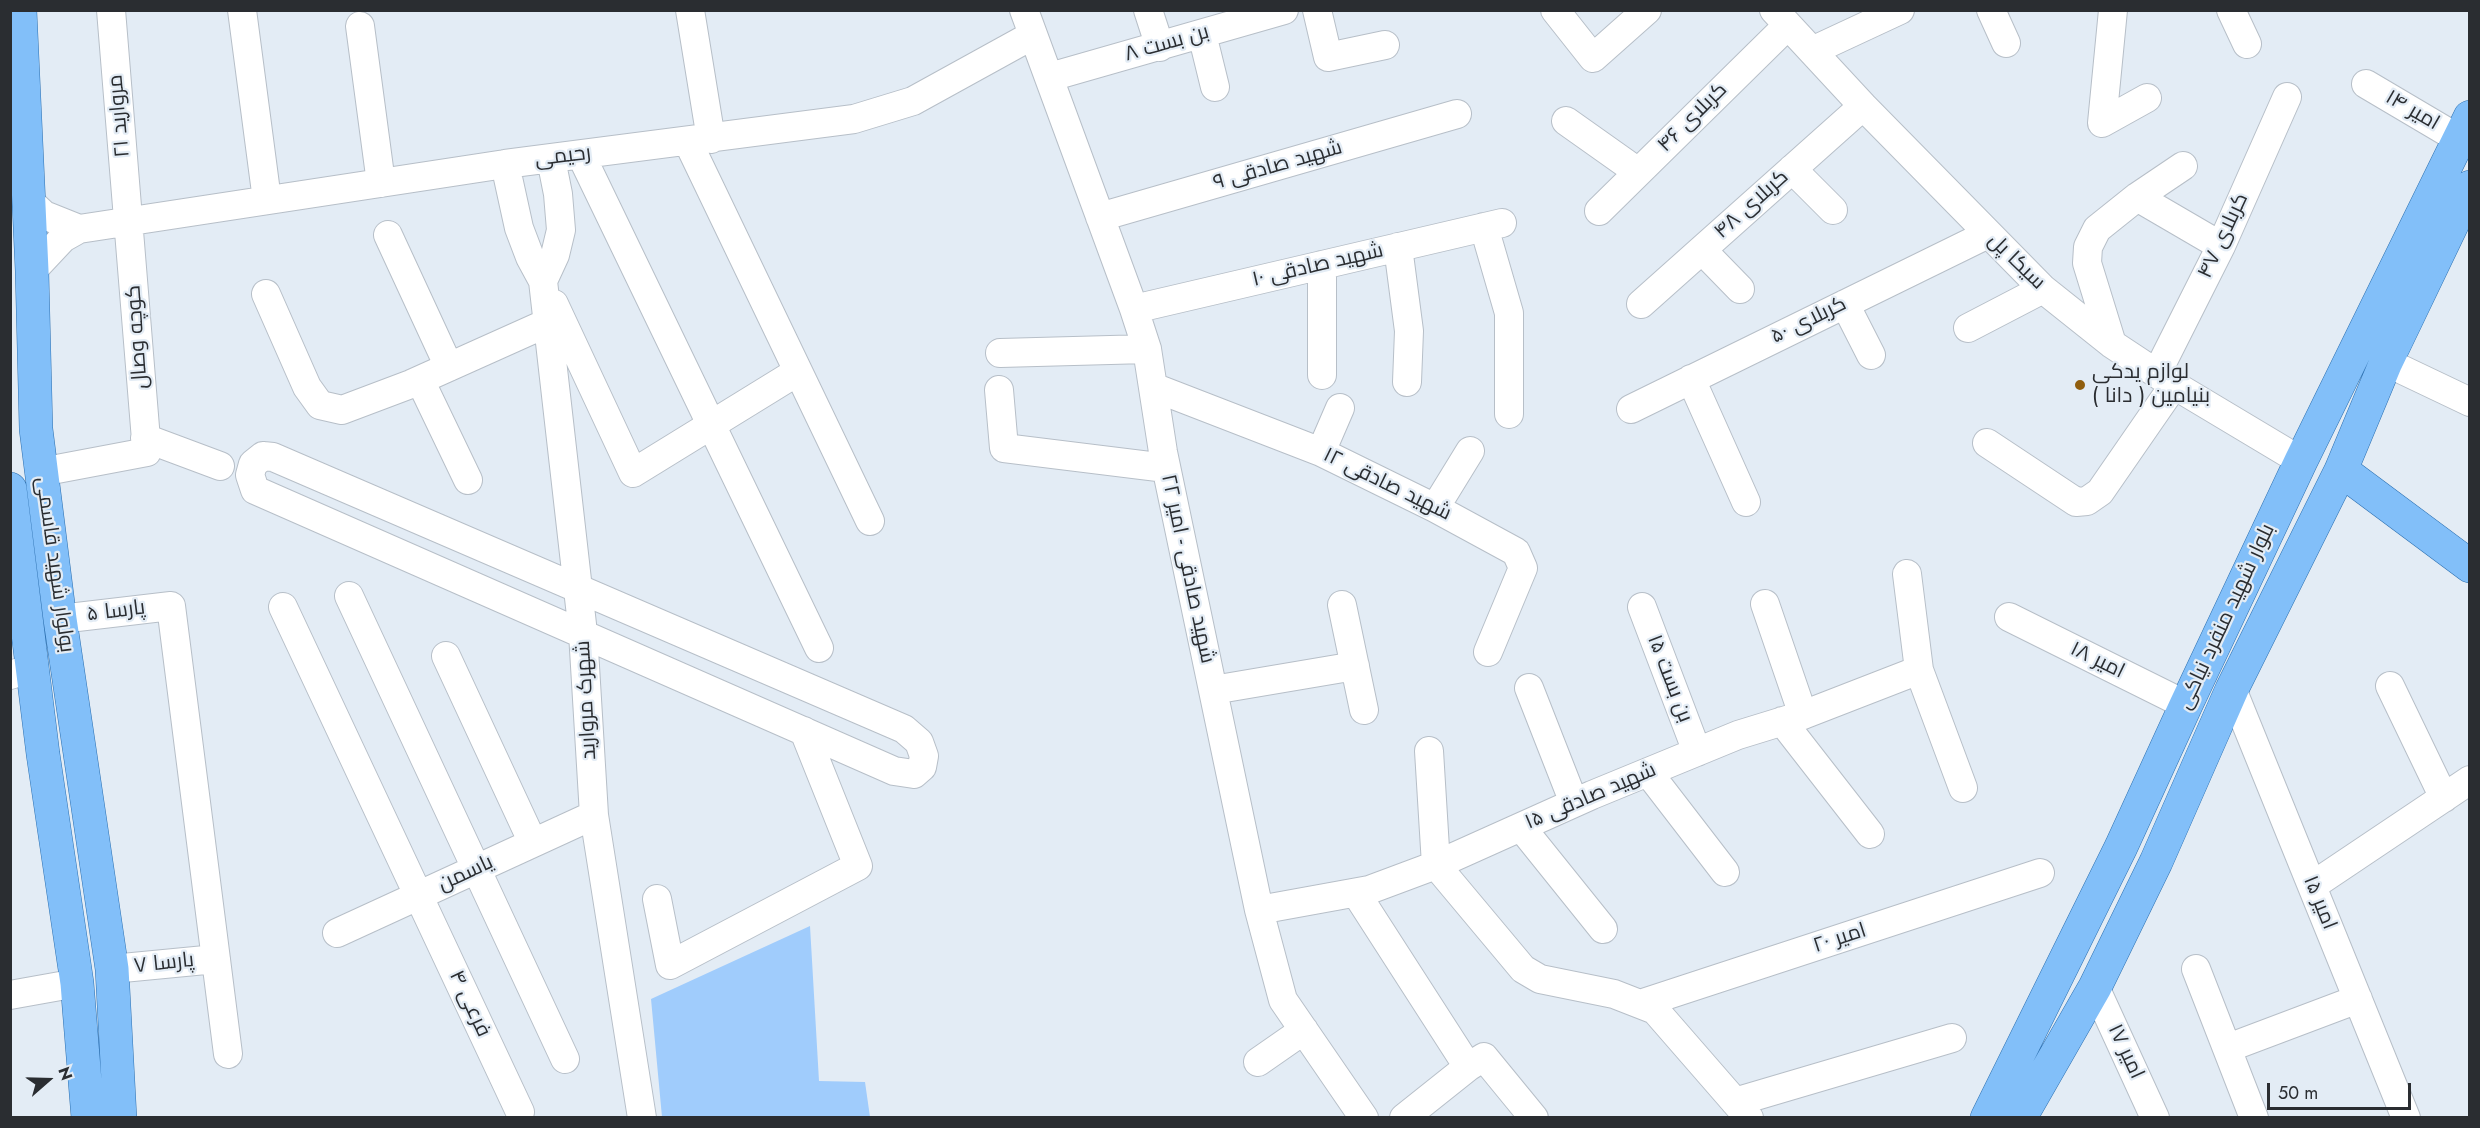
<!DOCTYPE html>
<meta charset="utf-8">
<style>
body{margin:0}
#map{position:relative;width:2480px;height:1128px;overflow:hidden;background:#e3ecf5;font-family:Jost,sans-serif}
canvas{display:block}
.frame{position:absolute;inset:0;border:12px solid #2a2d31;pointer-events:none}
.north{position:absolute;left:18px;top:1050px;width:60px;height:60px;-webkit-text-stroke:4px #e3ecf5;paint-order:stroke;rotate:70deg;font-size:16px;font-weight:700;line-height:24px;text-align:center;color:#2a2d31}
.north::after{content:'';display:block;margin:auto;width:21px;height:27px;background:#2a2d31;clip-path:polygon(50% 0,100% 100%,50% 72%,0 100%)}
.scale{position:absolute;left:2267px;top:1083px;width:144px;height:27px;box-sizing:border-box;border:3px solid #2a2d31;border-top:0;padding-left:8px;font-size:18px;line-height:21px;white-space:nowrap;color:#2a2d31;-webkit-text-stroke:4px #e3ecf5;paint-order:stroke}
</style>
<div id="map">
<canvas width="2480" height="1128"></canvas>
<div class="frame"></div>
<div class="north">N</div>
<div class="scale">50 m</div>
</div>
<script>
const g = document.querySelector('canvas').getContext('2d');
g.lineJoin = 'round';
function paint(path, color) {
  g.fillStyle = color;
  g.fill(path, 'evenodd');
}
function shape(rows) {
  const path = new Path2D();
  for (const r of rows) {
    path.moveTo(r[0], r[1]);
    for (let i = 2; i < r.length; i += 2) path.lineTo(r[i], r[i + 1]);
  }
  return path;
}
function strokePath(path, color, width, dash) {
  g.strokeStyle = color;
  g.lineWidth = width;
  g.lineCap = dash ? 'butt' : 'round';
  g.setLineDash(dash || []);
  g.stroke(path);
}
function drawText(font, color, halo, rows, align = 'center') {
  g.font = font + ' Jost,Cairo,sans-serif';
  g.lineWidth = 4.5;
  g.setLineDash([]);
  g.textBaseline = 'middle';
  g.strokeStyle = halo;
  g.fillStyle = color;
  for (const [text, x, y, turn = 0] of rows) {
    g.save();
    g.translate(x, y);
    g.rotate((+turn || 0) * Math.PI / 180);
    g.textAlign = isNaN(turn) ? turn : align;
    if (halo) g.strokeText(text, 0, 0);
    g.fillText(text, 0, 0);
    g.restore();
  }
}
paint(shape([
 [810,926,819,1081,865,1082,870,1117,662,1117,651,999]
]), '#a0ccfc');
const minor = shape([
 [242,10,267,200],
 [690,10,711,139],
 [1024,10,1134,309,1147,349,1163,452,1259,910,1283,1000,1364,1118],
 [1148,10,1160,47],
 [1317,10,1328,57,1385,45],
 [1555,10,1593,58,1647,10],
 [1774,10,1863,106,2043,289,2112,344,2174,385,2301,461],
 [1991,10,2006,43],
 [2113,10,2102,123,2147,98],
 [2231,10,2247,44],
 [360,26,381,183],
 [1202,34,1215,87],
 [1812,51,1900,10],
 [1050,77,1284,10],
 [2366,84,2459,139],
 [1566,121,1638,172],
 [688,142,870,521],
 [581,155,819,648],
 [505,164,519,228,530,257,543,281,583,633,594,815,642,1118],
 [1792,169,1833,210],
 [2137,197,2221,246],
 [28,200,44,215,79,229],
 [1599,211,1788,25],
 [1100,217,1457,114],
 [1484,227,1509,313,1509,414],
 [388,235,449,367],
 [1398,247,1409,331,1407,382],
 [1702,250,1740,289],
 [1322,265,1322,375],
 [32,271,63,238,79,229,505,164,854,119,913,101,1031,36],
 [543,281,555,255,561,230,558,194,551,159],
 [266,294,307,387,320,405,342,410,411,384,547,323],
 [554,304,633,473,797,372],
 [1641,304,1863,106],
 [1845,304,1871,355],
 [1134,309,1502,223],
 [1968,328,2043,289],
 [2112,344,2087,263,2088,247,2097,229,2137,197,2183,166],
 [1000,353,1147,349],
 [2386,362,2470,402],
 [2157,373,2221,246,2287,97],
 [1691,379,1746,502],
 [420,380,468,480],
 [1153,387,1321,452,1435,508,1516,552,1523,568,1488,652],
 [999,390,1004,448,1166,468],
 [1631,409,1988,234],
 [145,438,220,466],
 [1987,443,2076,502,2087,501,2100,492,2174,385],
 [1321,452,1340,408],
 [263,456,273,457,904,729,919,742,924,756,922,767,914,774,894,771,255,490,250,475,253,464,263,456],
 [41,472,147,452,111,10],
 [1435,508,1470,451],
 [1907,574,1919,670,1963,788],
 [349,596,565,1059],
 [1765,604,1803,715],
 [1342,605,1364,710],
 [283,607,520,1112],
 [1642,607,1697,752],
 [2009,617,2186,705],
 [60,619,171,606,228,1054],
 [446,656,533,843],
 [10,675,33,668],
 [2390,686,2444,798],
 [1529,688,1574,803],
 [2232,689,2406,1118],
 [1213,690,1355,666],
 [1782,721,1870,834],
 [1429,751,1436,865,1523,969,1540,979,1614,994,1655,1010,1749,1118],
 [1648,772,1725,872],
 [1521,827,1603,929],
 [2312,886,2470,780],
 [1356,893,1468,1067,1484,1057,1534,1118],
 [657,899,670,965,858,866,804,731],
 [1259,910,1369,890,1436,865,1592,795,1738,735,1803,715,1919,670],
 [337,933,594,815],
 [112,969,216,959],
 [2196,969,2254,1118],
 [2095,987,2155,1118],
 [10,995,77,983],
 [1640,1004,2040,873],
 [2228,1048,2358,999],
 [1258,1062,1304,1030],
 [1735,1102,1952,1038],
 [1404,1118,1468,1067]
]);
const major = shape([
 [20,10,32,271,36,429,60,619,112,969,120,1118],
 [2341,470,2470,566],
 [10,489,43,754,77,983,88,1118],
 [1987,1118,2121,847,2186,705,2301,461,2470,117],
 [2020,1118,2095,987,2156,862,2232,689,2341,470,2386,362,2470,187]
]);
strokePath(minor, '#b7bfc8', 30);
strokePath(major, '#2d70b0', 34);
strokePath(minor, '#fff', 28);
strokePath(major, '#82bff9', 33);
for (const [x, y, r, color] of [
 [2080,385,6,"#905e0e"]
]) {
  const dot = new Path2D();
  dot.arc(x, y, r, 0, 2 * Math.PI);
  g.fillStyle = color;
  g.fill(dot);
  strokePath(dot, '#e3ecf5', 2);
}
drawText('21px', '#2a2d31', '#e3ecf5', [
 ["بن بست ۸",1167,44,-16],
 ["امیر ۱۴",2412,111,30],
 ["مروارید ۲۱",120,116,-95],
 ["کربلای ۴۶",1693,118,-45],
 ["رحیمی",563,157,-7],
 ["شهید صادقی ۹",1278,166,-16],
 ["کربلای ۴۸",1752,205,-42],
 ["کربلای ۴۷",2224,236,-65],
 ["سیکا پل",2016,262,44],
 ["شهید صادقی ۱۰",1318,266,-13],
 ["کربلای ۵۰",1809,321,-26],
 ["کوچه وصال",138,337,-94],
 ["شهید صادقی ۱۲",1387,485,26],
 ["بولوار شهید قاسمی",54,565,82],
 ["شهید صادقی - امیر ۲۲",1187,569,78],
 ["پارسا ۵",116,612,-7],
 ["بلوار شهید منفرد نیاکی",2227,617,-65],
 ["امیر ۱۸",2097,661,26],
 ["بن بست ۱۵",1669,679,69],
 ["شهرک مروارید",587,700,-93],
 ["شهید صادقی ۱۵",1591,797,-23],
 ["یاسمن",466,874,-25],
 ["امیر ۱۵",2319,903,68],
 ["امیر ۲۰",1840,939,-18],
 ["پارسا ۷",164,964,-6],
 ["فرعی ۴",469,1004,65],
 ["امیر ۱۷",2125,1052,65]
]);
drawText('21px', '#2a2d31', '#e3ecf5', [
 ["لوازم یدکی",2092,373],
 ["بنیامین ( دانا )",2092,397]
], 'left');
</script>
